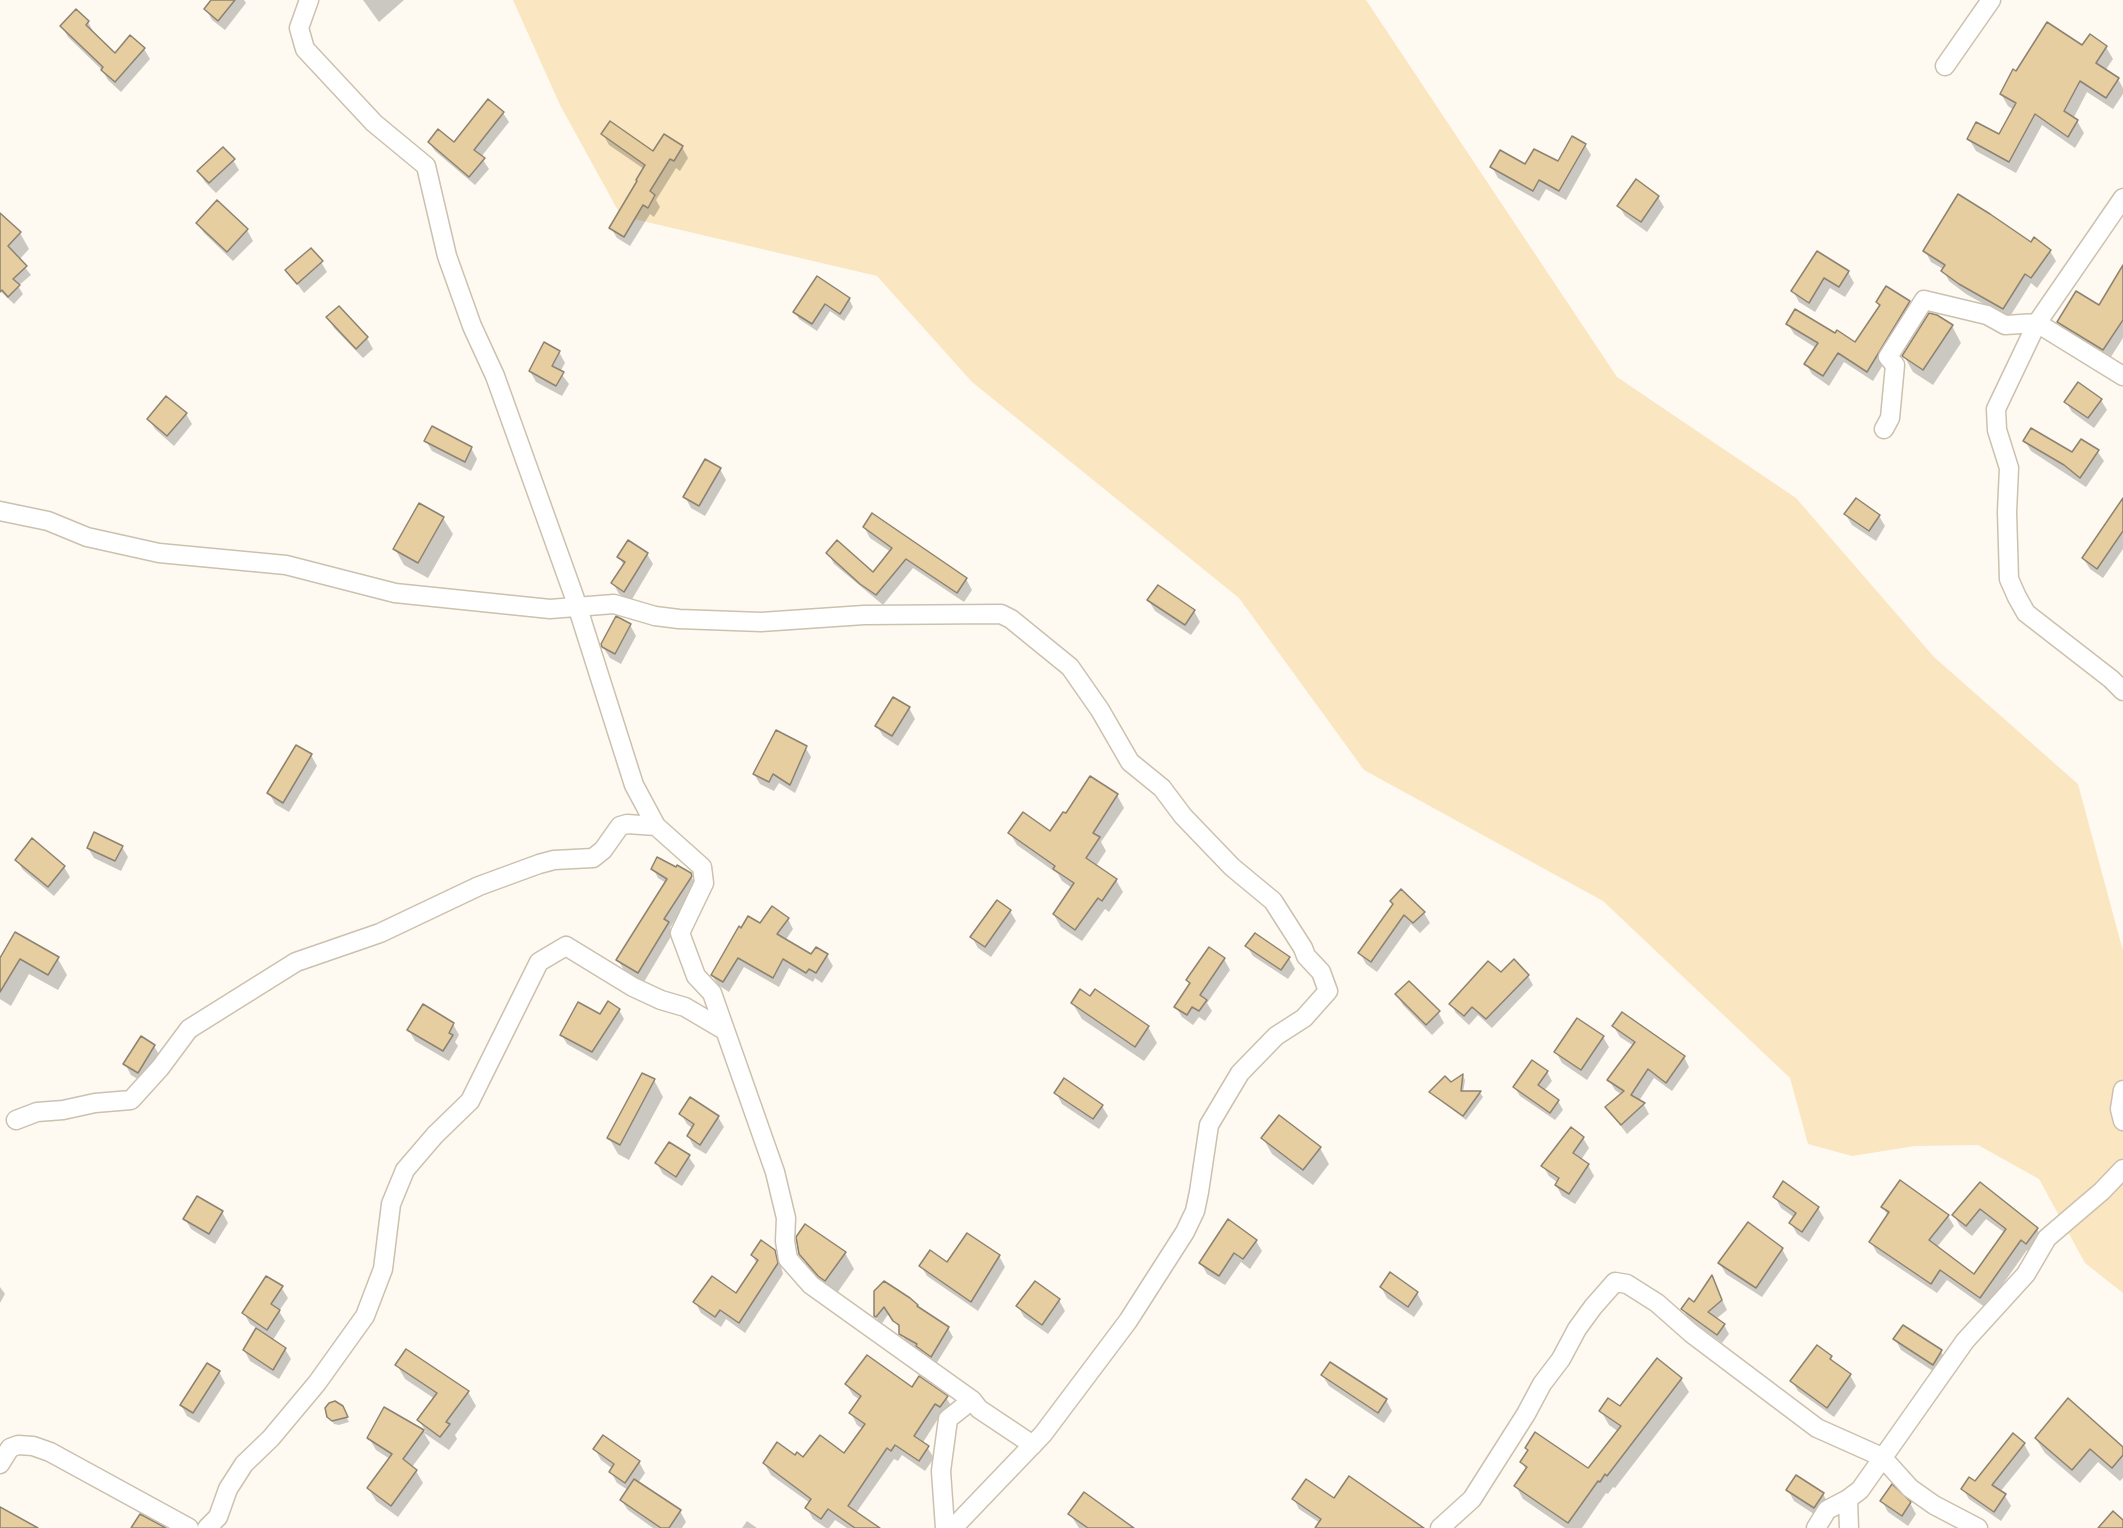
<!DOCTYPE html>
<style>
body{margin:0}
canvas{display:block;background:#fefaf2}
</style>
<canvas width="2123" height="1528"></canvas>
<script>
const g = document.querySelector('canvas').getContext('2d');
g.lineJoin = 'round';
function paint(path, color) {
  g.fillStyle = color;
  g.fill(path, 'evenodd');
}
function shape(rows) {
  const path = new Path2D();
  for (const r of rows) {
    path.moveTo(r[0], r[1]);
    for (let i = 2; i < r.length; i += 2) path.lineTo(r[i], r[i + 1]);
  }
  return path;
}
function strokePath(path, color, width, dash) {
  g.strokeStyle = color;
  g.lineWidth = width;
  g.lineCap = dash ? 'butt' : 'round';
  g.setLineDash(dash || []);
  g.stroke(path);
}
paint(shape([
 [513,0,1366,0,1617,377,1796,498,1934,657,2078,784,2123,951,2123,1293,2085,1263,2039,1179,1978,1145,1915,1146,1852,1156,1808,1144,1790,1078,1603,901,1364,770,1239,598,972,382,877,276,621,216,560,105]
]), '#fae6c1');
paint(shape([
 [213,0,244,0,246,3,225,30,212,20,206,9],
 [363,0,404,0,379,22],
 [88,22,94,33,93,34,115,55,144,49,150,59,121,92,108,80,102,70,68,37,62,27],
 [2090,37,2106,47,2113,59,2105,71,2118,79,2123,88,2123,94,2113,109,2087,92,2073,119,2077,121,2084,133,2075,148,2042,125,2016,173,1976,151,1969,139,2000,136,2014,110,2008,106,2001,94,2017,73,2083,47],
 [503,113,509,122,481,157,489,169,475,185,435,151,429,142,455,144],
 [603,134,654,153,682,147,688,158,680,171,676,168,656,200,660,207,654,217,650,214,630,246,617,238,611,228,644,169,609,145],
 [1585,145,1591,155,1566,200,1546,189,1539,201,1498,178,1492,167,1558,164],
 [233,160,239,170,216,193,205,182,199,172],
 [1658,197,1664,207,1647,232,1625,216,1619,206],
 [0,215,20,233,29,249,19,260,31,275,18,286,23,294,14,304,0,291],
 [197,223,247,230,253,241,233,261,204,233],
 [2031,245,2050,251,2056,261,2037,288,2031,283,2009,318,1966,294,1949,281,1943,269,1931,262,1925,251],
 [1818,253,1848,272,1854,283,1845,297,1830,288,1815,312,1799,302,1793,291],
 [321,262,327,272,304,293,287,270],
 [2123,277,2123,338,2109,360,2065,332,2059,322,2099,307],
 [817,278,849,299,853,307,844,321,830,311,817,331,799,319,795,312],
 [1877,303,1909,303,1915,313,1873,381,1844,362,1829,386,1812,374,1806,364,1816,348,1794,334,1788,324,1835,335,1856,344,1880,307],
 [339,308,367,338,373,349,363,358,334,328,328,318],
 [1952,326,1961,343,1933,385,1913,372,1904,356],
 [559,352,565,363,560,372,569,384,562,396,536,382,530,371],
 [2101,400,2107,410,2094,428,2072,412,2066,402],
 [186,414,192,424,174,446,155,429,149,419],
 [426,441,471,448,477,459,471,471,432,451],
 [2025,441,2073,454,2097,451,2104,461,2086,487,2031,451],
 [720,469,726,480,705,516,691,508,685,497],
 [2123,498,2123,549,2103,578,2090,569,2083,558],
 [1846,515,1879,516,1885,526,1876,541,1852,525],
 [443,518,453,534,428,578,404,565,395,549],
 [864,527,966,579,972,590,964,602,913,568,883,605,834,564,828,553,873,574,891,552,870,538],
 [647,554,653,564,631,601,619,594,613,583,624,566,619,557],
 [1149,601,1194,611,1200,622,1191,635,1155,611],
 [630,625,636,636,621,664,610,658,603,647],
 [909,708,915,719,898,746,883,736,877,726],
 [805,747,811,757,795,793,779,783,774,791,760,784,754,774],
 [311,755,317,766,289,812,275,804,269,793],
 [1091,778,1117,795,1124,808,1101,842,1106,851,1096,866,1116,880,1123,892,1109,912,1105,909,1082,941,1061,927,1054,915,1072,888,1062,881,1058,874,1017,845,1010,833,1050,833,1066,816],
 [122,847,128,857,121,871,94,858,88,848],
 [17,860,64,867,70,877,54,896,23,870],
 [653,868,690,874,696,886,670,928,673,933,644,982,624,970,618,960,666,883,658,878],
 [1394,905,1424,913,1430,923,1420,933,1411,924,1377,972,1366,964,1360,953],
 [1010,911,1016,921,991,957,978,948,972,937],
 [788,919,793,929,785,941,812,956,827,956,833,966,822,983,815,978,813,982,789,968,779,987,744,967,729,992,718,985,712,975,761,925],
 [16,934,58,959,67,975,58,990,29,974,11,1006,0,999,0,961],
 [1247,946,1289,958,1295,969,1288,979,1253,956],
 [1224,959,1230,970,1207,1003,1212,1011,1205,1021,1199,1017,1193,1025,1182,1017,1176,1007,1190,985,1187,981],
 [1528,976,1533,985,1492,1028,1478,1015,1469,1025,1456,1013,1451,1004],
 [1397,995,1438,1012,1444,1023,1432,1035,1403,1005],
 [1073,1004,1148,1027,1157,1043,1144,1061,1082,1019],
 [619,1010,624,1019,597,1061,567,1044,562,1035],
 [453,1024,459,1035,455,1042,458,1046,449,1061,415,1041,409,1030],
 [1614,1027,1684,1057,1689,1067,1672,1091,1654,1078,1639,1101,1644,1105,1649,1114,1627,1134,1607,1108,1622,1095,1615,1090,1609,1080,1634,1046,1620,1037],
 [1603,1037,1609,1047,1587,1080,1562,1063,1556,1052],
 [154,1046,160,1056,144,1083,131,1075,125,1064],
 [1547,1072,1552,1081,1544,1091,1558,1101,1563,1110,1555,1120,1520,1096,1515,1088],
 [1463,1076,1465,1080,1463,1093,1480,1093,1483,1097,1466,1120,1434,1096,1431,1092,1451,1084],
 [654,1080,663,1097,629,1160,618,1154,609,1138],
 [1056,1093,1102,1106,1108,1116,1099,1129,1062,1104],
 [681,1114,718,1117,724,1127,706,1154,694,1147,688,1136,693,1129,687,1124],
 [1263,1138,1320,1148,1329,1164,1313,1185,1272,1154],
 [1583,1138,1589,1148,1581,1160,1588,1165,1594,1176,1575,1204,1562,1196,1556,1185,1558,1183,1549,1176,1543,1166],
 [688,1156,695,1166,682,1186,663,1174,657,1164],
 [1980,1184,2037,1229,2043,1240,2032,1254,2027,1250,1986,1308,1947,1280,1937,1293,1877,1253,1871,1242,1888,1216,1883,1207,1948,1216,1954,1226,1937,1247,1975,1276,2005,1233,1986,1219,1972,1236,1960,1226,1954,1215],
 [1775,1197,1818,1208,1824,1218,1809,1242,1797,1234,1791,1223,1795,1218,1781,1208],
 [222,1212,228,1223,215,1244,191,1229,185,1219],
 [1748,1225,1782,1249,1788,1260,1762,1297,1726,1274,1720,1264],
 [968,1235,999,1256,1005,1267,978,1311,927,1276,921,1266,948,1264],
 [1256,1241,1262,1251,1250,1269,1241,1262,1225,1285,1207,1274,1201,1263],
 [774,1251,780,1262,783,1274,745,1333,726,1319,721,1327,701,1313,695,1302,736,1295,757,1264,752,1255],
 [800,1253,845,1253,854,1269,835,1296,810,1270],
 [1712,1278,1727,1310,1716,1319,1724,1325,1729,1334,1722,1343,1688,1318,1683,1309,1694,1304],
 [0,1287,5,1294,0,1303],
 [281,1287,288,1298,279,1311,285,1321,273,1340,285,1349,291,1359,279,1379,250,1361,244,1350,258,1329,250,1324,244,1313],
 [1381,1287,1417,1293,1423,1304,1414,1317,1387,1298],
 [875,1292,919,1309,948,1328,953,1337,936,1364,922,1354,920,1350,906,1342,900,1329,889,1313,881,1325,875,1316],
 [1059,1300,1065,1311,1048,1334,1024,1317,1018,1306],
 [1895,1339,1941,1352,1947,1362,1939,1375,1901,1350],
 [407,1351,468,1392,476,1406,455,1435,457,1439,449,1450,424,1433,430,1443,412,1467,416,1471,423,1483,398,1517,376,1501,369,1489,390,1459,376,1450,369,1438,384,1409,426,1432,419,1420,435,1399,405,1379,397,1365],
 [1830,1357,1834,1364,1850,1375,1856,1386,1834,1417,1798,1391,1792,1381],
 [219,1372,225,1383,199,1423,187,1416,181,1405],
 [1323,1376,1386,1400,1392,1411,1384,1423,1329,1386],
 [1681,1379,1689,1392,1615,1488,1613,1487,1608,1494,1606,1493,1582,1528,1565,1528,1523,1499,1516,1486,1526,1470,1522,1462,1529,1452,1527,1448,1588,1470,1619,1432,1609,1425,1601,1411,1620,1408],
 [846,1384,912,1389,946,1397,953,1409,941,1414,922,1444,927,1447,934,1458,925,1471,902,1455,898,1461,894,1459,856,1513,877,1528,847,1528,835,1520,829,1528,826,1528,813,1519,807,1508,810,1503,771,1475,764,1463,795,1457,804,1460,844,1455,863,1429,857,1425,851,1413,860,1400,853,1395],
 [343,1410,349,1422,339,1425,334,1424,326,1411],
 [2014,1435,2024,1444,2030,1455,2000,1492,2005,1496,2011,1506,2001,1521,1969,1499,1963,1489,1975,1483],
 [2036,1439,2123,1449,2123,1478,2120,1481,2098,1462,2080,1483,2045,1453],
 [595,1449,639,1462,645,1473,638,1483,680,1511,686,1522,682,1528,653,1528,628,1510,621,1500,628,1490,617,1483,611,1472,613,1469,601,1460],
 [1788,1490,1823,1494,1829,1505,1820,1518,1794,1501],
 [1294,1499,1335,1500,1416,1528,1317,1528,1320,1523,1299,1509],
 [1882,1501,1910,1503,1916,1514,1908,1526,1888,1512],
 [1070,1514,1127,1528,1079,1528],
 [747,1521,757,1528,742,1528]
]), '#0003');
const building = shape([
 [211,0,235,0,218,21,204,9,211,0],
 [76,9,89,21,86,25,115,53,130,35,145,48,115,82,101,70,103,67,60,26,76,9],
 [2047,22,2082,45,2090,34,2107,46,2096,63,2119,78,2106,98,2080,81,2064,111,2078,120,2068,137,2035,114,2009,162,1967,139,1976,122,1999,134,2016,103,2000,94,2013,69,2016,71,2047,22],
 [488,99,504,112,474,150,485,158,469,177,428,142,438,129,454,142,488,99],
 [610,121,653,151,664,134,683,146,674,161,670,159,650,191,655,195,648,208,643,205,624,237,609,228,637,181,636,180,645,165,601,134,610,121],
 [1572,136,1586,144,1559,191,1539,180,1533,191,1490,167,1500,150,1525,164,1534,149,1558,161,1572,136],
 [223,147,235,159,209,183,197,171,223,147],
 [1636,179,1659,196,1641,222,1617,206,1636,179],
 [1958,194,1990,214,2031,242,2034,237,2051,250,2031,278,2025,274,2003,309,1959,284,1941,271,1945,265,1923,251,1958,194],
 [217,200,248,229,227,252,196,223,217,200],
 [0,213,21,232,8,246,27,266,13,279,20,285,8,297,2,290,0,292,0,213],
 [311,248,323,261,297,284,285,270,311,248],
 [1817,251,1849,271,1839,287,1824,278,1809,303,1791,291,1817,251],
 [2123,265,2123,320,2103,350,2057,322,2076,291,2099,305,2123,265],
 [817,276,850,298,840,314,825,304,812,324,793,312,817,276],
 [1886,286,1910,301,1867,372,1838,353,1823,376,1804,364,1818,343,1786,324,1795,309,1835,333,1837,330,1855,342,1880,305,1876,302,1886,286],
 [339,306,368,337,356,349,326,317,339,306],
 [1929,313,1937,315,1953,325,1923,370,1902,356,1929,313],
 [544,342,560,351,552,366,564,372,556,386,529,371,544,342],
 [2078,382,2102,399,2088,418,2064,402,2078,382],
 [166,396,187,413,167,436,147,419,166,396],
 [432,426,472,447,465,462,424,441,432,426],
 [2031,428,2072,452,2081,439,2099,450,2080,478,2064,465,2023,441,2031,428],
 [705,459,721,468,699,506,683,497,705,459],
 [1856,498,1880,515,1869,531,1844,514,1856,498],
 [2123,498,2123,531,2097,569,2082,558,2123,498],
 [419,503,444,517,418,563,393,549,419,503],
 [872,513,967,578,957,593,906,559,876,595,860,584,826,553,837,540,873,572,892,548,863,527,872,513],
 [628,540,648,553,624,592,611,583,625,562,617,557,628,540],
 [1158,585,1195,610,1185,625,1147,600,1158,585],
 [616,616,631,624,615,654,602,647,601,644,616,616],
 [893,697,910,707,892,736,875,726,893,697],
 [776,730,807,746,790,785,773,774,769,782,753,774,776,730],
 [296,745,312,754,283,803,267,793,296,745],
 [1090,776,1118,794,1093,833,1100,837,1086,858,1117,879,1102,901,1098,898,1075,930,1053,914,1074,883,1053,869,1055,866,1008,833,1023,812,1050,831,1063,812,1066,813,1090,776],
 [94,832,123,846,115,861,87,848,94,832],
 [32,838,65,866,48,887,15,860,32,838],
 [657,857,676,867,677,865,691,873,692,876,664,919,669,922,638,973,616,960,667,879,651,869,657,857],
 [1401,889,1425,912,1413,923,1404,915,1371,962,1358,953,1393,904,1390,901,1401,889],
 [997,900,1011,910,985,947,970,937,997,900],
 [772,906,789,918,777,934,811,954,816,947,828,954,816,973,809,969,806,973,783,959,773,978,738,958,723,982,711,975,739,926,741,928,748,916,760,923,772,906],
 [15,932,59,957,48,975,20,959,0,992,0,958,15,932],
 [1255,933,1290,957,1281,970,1245,946,1255,933],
 [1209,947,1225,958,1200,995,1207,1000,1199,1011,1192,1007,1187,1015,1174,1007,1190,983,1186,980,1209,947],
 [1514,959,1529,975,1486,1019,1472,1007,1464,1016,1449,1004,1488,961,1501,972,1514,959],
 [1409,981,1440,1011,1426,1025,1395,994,1409,981],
 [1080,989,1090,996,1095,989,1149,1026,1135,1047,1071,1003,1080,989],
 [608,1001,620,1009,592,1052,560,1035,578,1002,600,1014,608,1001],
 [423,1004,454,1023,449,1033,453,1035,443,1051,407,1030,423,1004],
 [1622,1012,1685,1056,1666,1083,1648,1069,1631,1095,1645,1103,1621,1125,1605,1107,1624,1091,1607,1080,1635,1042,1612,1026,1622,1012],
 [1577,1018,1604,1036,1581,1070,1554,1052,1577,1018],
 [141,1036,155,1045,138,1073,123,1064,141,1036],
 [1532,1060,1548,1071,1538,1085,1559,1100,1550,1113,1513,1087,1532,1060],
 [642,1073,655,1079,620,1145,607,1138,642,1073],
 [1463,1074,1461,1091,1481,1091,1463,1116,1429,1092,1445,1076,1451,1082,1463,1074],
 [1064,1078,1103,1105,1093,1119,1054,1093,1064,1078],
 [690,1097,719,1116,700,1145,687,1136,694,1124,679,1114,690,1097],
 [1279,1115,1321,1147,1303,1170,1261,1138,1279,1115],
 [1571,1127,1584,1137,1573,1153,1589,1164,1569,1194,1555,1185,1559,1178,1541,1166,1571,1127],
 [669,1142,690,1155,676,1177,655,1163,669,1142],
 [1900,1180,1949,1215,1929,1240,1974,1274,2006,1229,1980,1209,1966,1226,1952,1215,1980,1182,2038,1228,2026,1244,2021,1240,1980,1298,1940,1270,1931,1284,1869,1242,1889,1212,1881,1207,1900,1180],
 [1783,1181,1819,1207,1802,1232,1789,1223,1796,1213,1773,1197,1783,1181],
 [197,1196,223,1211,209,1234,183,1219,197,1196],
 [1228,1219,1257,1240,1243,1259,1234,1253,1219,1276,1199,1263,1228,1219],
 [1748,1222,1783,1248,1756,1288,1718,1263,1748,1222],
 [805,1224,846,1252,825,1281,818,1276,799,1254,796,1237,805,1224],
 [967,1233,1000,1255,971,1302,919,1266,930,1250,947,1262,967,1233],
 [761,1240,775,1250,778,1263,739,1323,720,1310,715,1317,693,1302,712,1276,736,1293,758,1260,751,1255,761,1240],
 [1390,1272,1418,1292,1408,1307,1380,1287,1390,1272],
 [1712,1275,1722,1300,1708,1312,1725,1324,1717,1335,1681,1309,1689,1298,1694,1302,1712,1275],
 [266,1276,283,1286,271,1304,280,1310,267,1330,242,1313,266,1276],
 [884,1281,910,1298,918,1305,917,1306,949,1327,931,1357,916,1346,917,1344,899,1334,899,1325,893,1321,884,1307,876,1317,874,1316,874,1291,884,1281],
 [1035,1281,1060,1299,1042,1325,1016,1306,1035,1281],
 [1903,1325,1942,1350,1933,1365,1893,1339,1903,1325],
 [256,1328,286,1348,273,1370,243,1350,256,1328],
 [1817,1345,1832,1356,1830,1359,1851,1374,1827,1408,1790,1381,1817,1345],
 [406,1349,469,1391,446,1422,450,1424,440,1437,417,1420,437,1393,395,1365,406,1349],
 [867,1355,912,1387,919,1376,948,1396,940,1407,935,1404,914,1436,929,1446,919,1461,895,1445,891,1451,887,1448,848,1506,880,1528,855,1528,828,1509,821,1519,805,1508,811,1499,763,1463,777,1442,795,1455,797,1452,803,1457,820,1435,844,1453,865,1424,849,1413,861,1396,845,1384,867,1355],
 [1657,1358,1682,1378,1607,1476,1605,1474,1600,1482,1598,1481,1568,1523,1514,1486,1527,1467,1520,1462,1528,1450,1525,1448,1535,1432,1588,1468,1589,1467,1621,1426,1599,1411,1608,1398,1620,1406,1657,1358],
 [1330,1362,1387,1399,1378,1413,1321,1375,1330,1362],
 [207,1363,220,1371,193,1413,180,1405,207,1363],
 [2068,1398,2123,1447,2123,1455,2112,1468,2090,1449,2072,1470,2035,1438,2068,1398],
 [335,1401,343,1406,348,1417,332,1421,327,1417,325,1408,329,1403,335,1401],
 [384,1407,424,1430,403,1459,417,1470,391,1506,367,1488,392,1454,367,1438,384,1407],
 [2013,1433,2025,1443,1992,1485,2006,1494,1994,1512,1961,1489,1969,1477,1975,1481,2013,1433],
 [603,1435,640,1461,625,1483,609,1472,614,1464,593,1449,603,1435],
 [1796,1475,1824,1493,1814,1508,1786,1490,1796,1475],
 [1349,1476,1424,1528,1315,1528,1321,1519,1292,1499,1306,1479,1334,1498,1349,1476],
 [634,1479,681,1510,669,1528,661,1528,620,1500,634,1479],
 [1892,1484,1911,1502,1902,1516,1880,1501,1892,1484],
 [1084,1492,1134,1528,1088,1528,1068,1514,1084,1492],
 [0,1507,38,1528,0,1528,0,1507],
 [2113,1511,2123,1520,2123,1528,2098,1528,2113,1511],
 [140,1514,166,1528,131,1528,140,1514]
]);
paint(building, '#e7cea0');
strokePath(building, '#8d8371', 1.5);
const minor = shape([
 [309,0,299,28,305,49,374,123,426,166,447,256,472,326,495,376,574,596,634,785,656,826,702,867,704,883,680,933,696,976,712,993,775,1172,786,1218,785,1241,788,1259,811,1285,972,1400,948,1419,941,1471,945,1528],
 [1945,66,1991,0],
 [2123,198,2037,323,1996,409,1997,430,2009,468,2007,512,2009,579,2017,597,2026,613,2111,679,2123,691],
 [1884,429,1890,418,1895,365,1888,357,1924,300,1987,315,2005,325,2037,323,2123,376],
 [0,511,48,521,87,537,159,553,286,565,395,593,550,609,614,604,655,616,679,619,761,622,864,615,1001,614,1011,619,1070,667,1100,710,1130,762,1162,788,1183,816,1232,867,1273,901,1303,948,1306,956,1321,972,1328,991,1304,1018,1276,1036,1240,1073,1209,1125,1199,1192,1195,1211,1185,1232,1128,1321,1043,1434,953,1528],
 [2123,1090,2120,1109,2123,1121],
 [16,1120,37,1112,63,1110,95,1103,131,1100,160,1068,189,1029,296,962,380,933,479,886,539,864,554,860,593,858,603,850,620,826,627,824,656,826],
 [972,1400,979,1409,1033,1445],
 [0,1464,10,1448,18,1445,33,1446,50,1452,189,1528],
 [1848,1499,1849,1528],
 [207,1528,218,1517,228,1489,244,1464,271,1438,317,1383,365,1316,383,1269,391,1204,405,1170,435,1135,470,1101,539,962,566,946,633,987,661,1000,685,1007,724,1030],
 [1440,1528,1472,1499,1526,1414,1542,1384,1561,1359,1577,1329,1593,1307,1615,1282,1627,1284,1657,1303,1691,1333,1817,1428,1882,1457,1910,1488,1934,1505,1978,1528],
 [1816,1528,1827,1510,1848,1499,1860,1490,1965,1341,2026,1274,2047,1238,2102,1191,2123,1169]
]);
strokePath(minor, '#ccc1ae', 21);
strokePath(minor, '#fff', 18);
</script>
